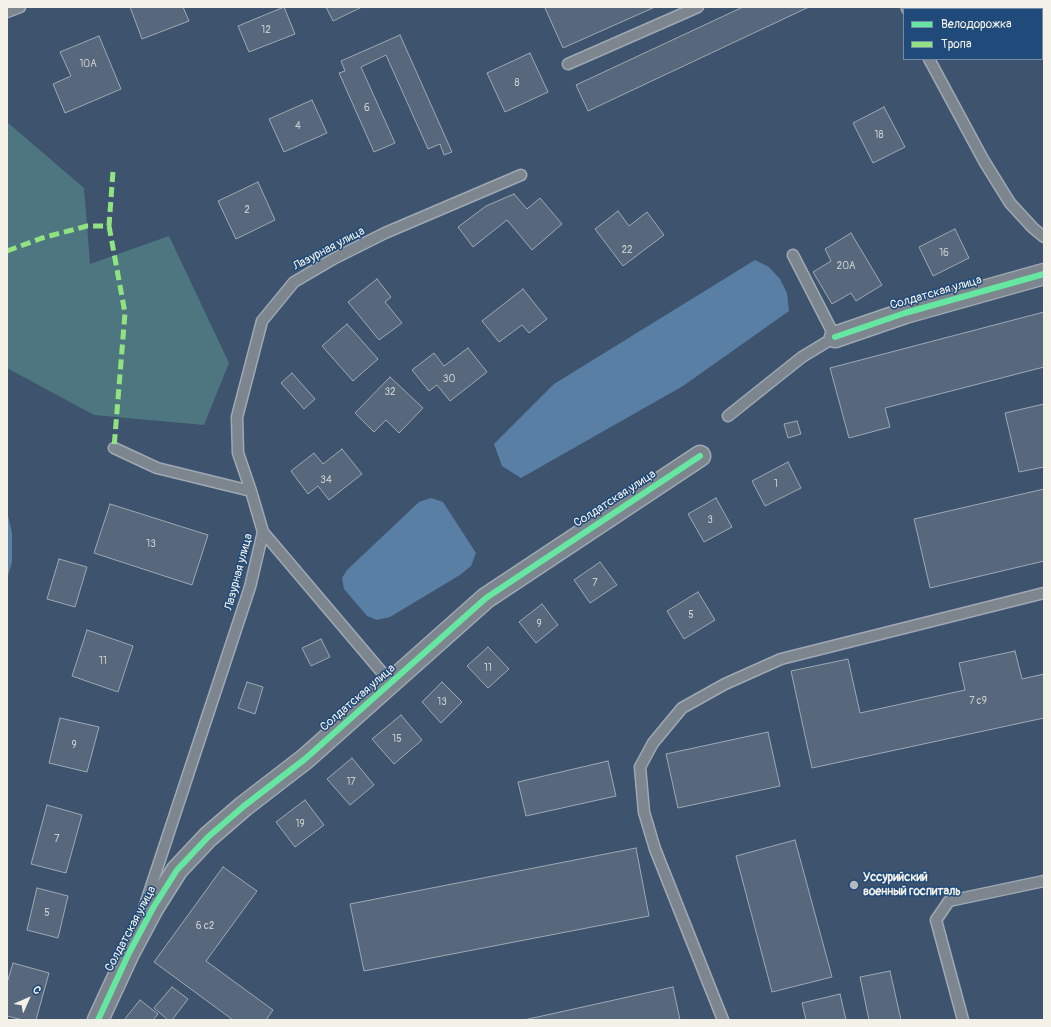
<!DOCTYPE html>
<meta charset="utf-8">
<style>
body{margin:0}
#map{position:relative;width:1051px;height:1027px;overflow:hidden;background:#3d536e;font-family:Pangolin,sans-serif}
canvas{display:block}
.frame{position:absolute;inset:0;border:8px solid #f4f1e8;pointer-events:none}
.legend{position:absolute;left:903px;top:8px;width:140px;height:52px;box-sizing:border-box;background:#1f4a7a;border:1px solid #748da6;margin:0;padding:5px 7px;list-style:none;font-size:12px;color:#f4f1e8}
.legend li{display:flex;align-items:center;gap:8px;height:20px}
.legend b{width:20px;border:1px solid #748da6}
.north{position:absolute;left:8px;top:979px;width:40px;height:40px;-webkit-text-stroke:3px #1f4a7a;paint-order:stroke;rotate:45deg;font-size:11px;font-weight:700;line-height:16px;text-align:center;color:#f4f1e8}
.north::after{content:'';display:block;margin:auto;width:14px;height:18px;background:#f4f1e8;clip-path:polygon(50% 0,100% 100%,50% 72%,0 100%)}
</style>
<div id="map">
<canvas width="1051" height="1027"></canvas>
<div class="frame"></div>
<ul class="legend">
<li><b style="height:5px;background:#66e7a1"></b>Велодорожка</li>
<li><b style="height:5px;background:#91e382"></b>Тропа</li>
</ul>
<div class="north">С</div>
</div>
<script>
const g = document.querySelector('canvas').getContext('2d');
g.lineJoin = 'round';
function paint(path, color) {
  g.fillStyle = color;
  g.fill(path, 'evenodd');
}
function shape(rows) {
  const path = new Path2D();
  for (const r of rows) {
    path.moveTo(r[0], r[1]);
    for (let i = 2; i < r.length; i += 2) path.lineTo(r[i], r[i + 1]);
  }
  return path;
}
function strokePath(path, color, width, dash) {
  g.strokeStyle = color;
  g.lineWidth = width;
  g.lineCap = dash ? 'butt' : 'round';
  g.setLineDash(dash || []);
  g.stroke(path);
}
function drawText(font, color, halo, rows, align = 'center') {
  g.font = font + ' Pangolin,sans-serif';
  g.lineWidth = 3;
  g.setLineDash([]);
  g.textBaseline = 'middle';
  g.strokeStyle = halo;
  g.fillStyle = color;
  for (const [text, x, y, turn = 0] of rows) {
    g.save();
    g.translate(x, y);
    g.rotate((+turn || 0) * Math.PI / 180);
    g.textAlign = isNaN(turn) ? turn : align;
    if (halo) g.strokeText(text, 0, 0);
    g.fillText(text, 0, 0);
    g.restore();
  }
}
paint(shape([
 [7,122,84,188,90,264,169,236,229,363,204,425,94,415,7,368]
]), '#4e7680');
paint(shape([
 [755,260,769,267,780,279,787,293,789,311,683,386,521,478,502,466,494,444,554,384],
 [431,498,443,502,476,553,471,566,460,575,390,617,377,620,367,616,344,589,342,578,347,570,419,502],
 [7,511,12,533,12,562,7,579]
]), '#597fa5');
const building = shape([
 [130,7,183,7,189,21,142,39,130,7],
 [284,7,295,34,249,52,238,26,284,7],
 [326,7,362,7,333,21,326,7],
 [547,7,655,7,563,48,545,8,547,7],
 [743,7,809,7,588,111,576,85,743,7],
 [400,35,452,152,444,155,440,144,428,149,386,55,361,67,395,143,374,152,339,73,345,71,341,61,400,35],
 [99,36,121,89,65,113,53,84,71,76,60,52,99,36],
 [530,53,548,92,505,112,487,73,530,53],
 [312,100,327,133,284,152,269,119,312,100],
 [884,107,905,147,873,163,853,123,884,107],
 [258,182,275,220,236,239,218,201,258,182],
 [514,194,527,209,540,198,562,224,532,250,507,220,473,247,458,227,486,206,514,194],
 [618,211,629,226,647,212,664,235,623,266,595,229,618,211],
 [955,229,969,258,933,276,919,247,955,229],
 [851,233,882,285,856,301,851,293,832,304,813,272,831,261,825,249,851,233],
 [377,279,391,297,385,302,402,323,379,340,348,302,377,279],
 [523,289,547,319,529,333,522,325,499,342,482,321,523,289],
 [1044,312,1044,367,885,408,890,427,849,438,830,368,1044,312],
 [347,324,378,359,353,381,322,346,347,324],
 [468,348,487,372,450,401,437,385,429,391,412,370,434,353,444,366,468,348],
 [292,373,315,399,304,409,281,383,292,373],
 [390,377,423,408,399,433,386,420,374,432,355,413,390,377],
 [1044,404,1044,467,1019,472,1005,413,1044,404],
 [797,421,801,434,788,438,784,424,797,421],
 [342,449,362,474,329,500,318,486,308,494,291,471,314,453,323,464,342,449],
 [788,462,801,488,765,506,752,481,788,462],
 [1044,489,1044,561,930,588,914,519,1044,489],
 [716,498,732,527,704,542,688,514,716,498],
 [110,504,208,535,192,585,94,553,110,504],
 [59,559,87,567,75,607,47,599,59,559],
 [600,562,617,585,590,603,574,580,600,562],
 [698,592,715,620,684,639,667,611,698,592],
 [542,604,558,625,536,643,519,622,542,604],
 [87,630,133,646,118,692,72,676,87,630],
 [321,639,330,657,311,666,302,648,321,639],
 [488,647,509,669,488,688,467,666,488,647],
 [1015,651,1022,679,1044,674,1044,718,812,768,791,671,848,659,860,713,965,690,959,663,1015,651],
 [247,682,263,687,255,714,238,708,247,682],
 [442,682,462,702,441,723,422,702,442,682],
 [401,715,422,740,394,764,372,739,401,715],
 [60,718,99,727,87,772,49,763,60,718],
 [768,732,780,786,678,808,666,754,768,732],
 [352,758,374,785,350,805,327,779,352,758],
 [608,761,616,796,526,816,518,782,608,761],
 [305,800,324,825,295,847,276,822,305,800],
 [47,805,82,815,66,873,31,864,47,805],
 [795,840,832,977,772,992,736,856,795,840],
 [636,848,649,916,364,971,350,904,636,848],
 [223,867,257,891,206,961,273,1010,266,1020,233,1020,154,962,223,867],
 [37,888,68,896,58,938,27,930,37,888],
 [13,963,49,973,36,1020,23,1020,7,1016,7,983,13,963],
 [890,971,901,1020,869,1020,860,977,890,971],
 [172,987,188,999,172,1020,168,1020,154,1008,172,987],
 [673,987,680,1020,524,1020,673,987],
 [840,994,846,1020,806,1020,802,1003,840,994],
 [140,1000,158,1014,153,1020,124,1020,140,1000]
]);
paint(building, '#57677c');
strokePath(building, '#9fa9b3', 1);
const lane = shape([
 [907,7,907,9],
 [7,12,20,7],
 [929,59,984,161,1010,203,1033,228,1044,237],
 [568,64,698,7],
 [728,416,802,357,835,337,793,255],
 [114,448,157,468,251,491],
 [263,532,391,683],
 [143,911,250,587,263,532,251,491,238,453,237,417,262,321,294,282,335,258,385,233,521,175],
 [723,1020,655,849,644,812,640,767,653,743,682,708,725,684,781,659,1044,593],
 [963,1020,936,920,949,901,1044,881]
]);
const street = shape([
 [835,337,905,313,1044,274],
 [98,1020,129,953,153,908,177,870,208,837,244,806,305,759,486,598,700,456]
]);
strokePath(lane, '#9fa9b3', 13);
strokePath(street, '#9fa9b3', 23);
strokePath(lane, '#7d868f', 10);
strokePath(street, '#7d868f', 20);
strokePath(shape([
 [109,226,125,313,114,448],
 [7,251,42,238,87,226,109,226,113,171]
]), '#91e382', 5, [10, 5]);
strokePath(shape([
 [835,337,905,313,1044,274],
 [98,1020,129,953,153,908,177,870,208,837,244,806,305,759,486,598,700,456]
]), '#66e7a1', 6);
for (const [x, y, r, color] of [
 [854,885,5,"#b4babd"]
]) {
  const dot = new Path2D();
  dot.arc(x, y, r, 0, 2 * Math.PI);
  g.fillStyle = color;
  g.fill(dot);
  strokePath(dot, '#1f4a7a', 1.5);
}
drawText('10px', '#cdcecd', null, [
 ["12",266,30],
 ["10А",88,64],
 ["8",517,83],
 ["6",367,108],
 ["4",298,126],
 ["18",879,135],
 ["2",247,210],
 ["22",627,250],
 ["16",944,253],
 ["20А",846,266],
 ["30",449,379],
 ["32",390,392],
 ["34",326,480],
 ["1",776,484],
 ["3",710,520],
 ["13",151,544],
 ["7",595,583],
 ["5",691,615],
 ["9",539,624],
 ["11",103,661],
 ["11",488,668],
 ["7 с9",978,701],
 ["13",442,702],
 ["15",397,739],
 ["9",74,745],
 ["17",351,782],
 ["19",300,824],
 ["7",57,839],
 ["5",47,913],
 ["6 с2",205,926]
]);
drawText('12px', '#f4f1e8', '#1f4a7a', [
 ["Лазурная улица",329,249,-28],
 ["Солдатская улица",936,293,-16],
 ["Солдатская улица",615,499,-33],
 ["Лазурная улица",239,572,-75],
 ["Солдатская улица",358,698,-41],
 ["Солдатская улица",131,929,-62]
]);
drawText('bold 12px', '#f4f1e8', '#1f4a7a', [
 ["Уссурийский",863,878],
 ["военный госпиталь",863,892]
], 'left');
</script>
